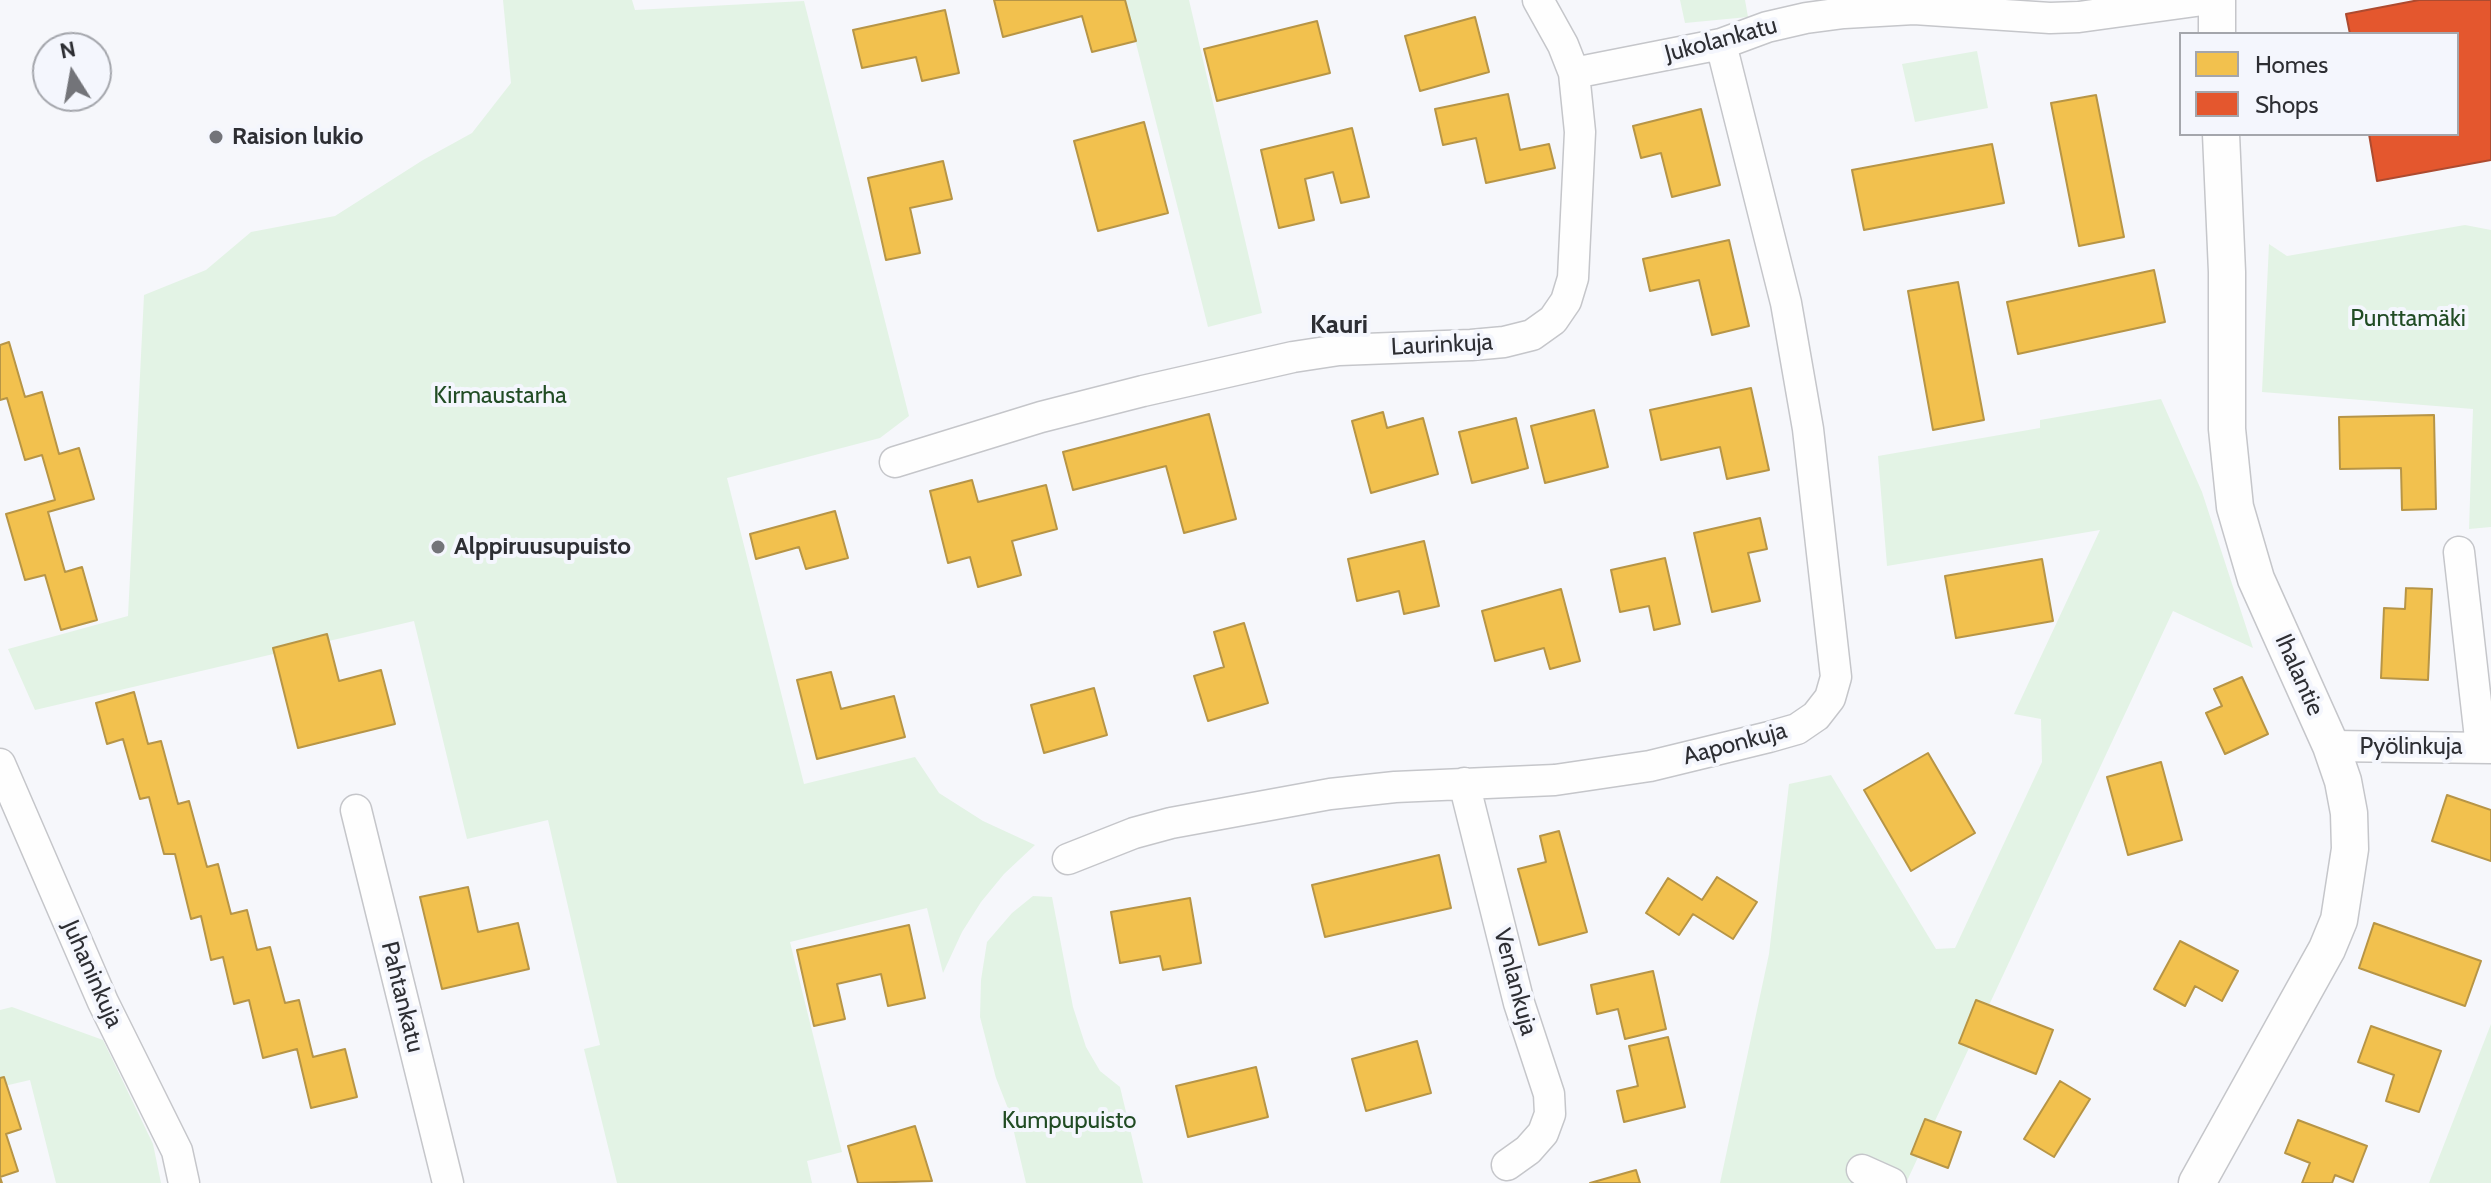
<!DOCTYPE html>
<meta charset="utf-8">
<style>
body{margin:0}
#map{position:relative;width:2491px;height:1183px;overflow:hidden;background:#f6f7fb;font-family:Cabin,sans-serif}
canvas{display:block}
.legend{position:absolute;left:2179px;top:32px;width:280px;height:104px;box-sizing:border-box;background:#f4f6fd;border:2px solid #a4a6ac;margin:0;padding:10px 14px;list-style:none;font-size:24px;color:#2d2e33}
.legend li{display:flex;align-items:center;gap:16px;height:40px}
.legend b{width:40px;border:2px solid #a4a6ac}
.north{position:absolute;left:32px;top:32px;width:80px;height:80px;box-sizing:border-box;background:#f4f6fd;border:2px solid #a4a6ac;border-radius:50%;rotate:349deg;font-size:22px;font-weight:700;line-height:32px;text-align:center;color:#2d2e33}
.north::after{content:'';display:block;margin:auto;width:28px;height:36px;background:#737479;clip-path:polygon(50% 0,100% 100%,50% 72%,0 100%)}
</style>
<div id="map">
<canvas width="2491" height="1183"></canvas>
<ul class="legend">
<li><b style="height:22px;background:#f2c14e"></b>Homes</li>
<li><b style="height:22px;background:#e4572e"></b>Shops</li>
</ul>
<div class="north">N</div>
</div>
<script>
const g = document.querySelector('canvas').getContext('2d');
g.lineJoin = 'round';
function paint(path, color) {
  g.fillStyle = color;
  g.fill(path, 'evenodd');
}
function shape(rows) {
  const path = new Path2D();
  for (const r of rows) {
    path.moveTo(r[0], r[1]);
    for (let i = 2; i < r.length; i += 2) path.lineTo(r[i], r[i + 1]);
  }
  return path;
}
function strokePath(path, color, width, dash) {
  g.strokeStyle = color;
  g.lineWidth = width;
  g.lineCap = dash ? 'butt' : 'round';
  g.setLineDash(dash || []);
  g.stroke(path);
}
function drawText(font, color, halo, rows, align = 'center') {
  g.font = font + ' Cabin,sans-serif';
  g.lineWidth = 8;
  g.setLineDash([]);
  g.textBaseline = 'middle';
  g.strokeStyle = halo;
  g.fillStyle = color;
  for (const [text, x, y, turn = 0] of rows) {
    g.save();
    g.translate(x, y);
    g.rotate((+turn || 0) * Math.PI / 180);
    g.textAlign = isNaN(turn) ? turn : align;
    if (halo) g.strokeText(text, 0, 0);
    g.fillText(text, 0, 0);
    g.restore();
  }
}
paint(shape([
 [503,0,632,0,635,10,804,1,909,416,880,438,727,478,804,784,915,757,939,793,983,821,1035,845,1004,874,981,902,962,932,943,973,927,908,790,942,842,1152,807,1161,812,1183,617,1183,584,1049,600,1045,548,820,467,839,414,621,35,710,8,649,128,616,144,295,206,270,251,232,335,216,423,160,472,133,511,83],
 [1125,0,1189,0,1262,313,1208,327],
 [1680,0,1745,0,1748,17,1685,23],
 [1977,51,1988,108,1915,122,1902,64],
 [2465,225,2491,230,2491,527,2469,529,2473,409,2262,392,2269,244,2287,256],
 [2161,399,2202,492,2253,648,2173,611,1906,1183,1720,1183,1769,954,1789,784,1831,775,1936,949,1955,948,2042,762,2041,719,2014,714,2100,530,1887,566,1878,456,2040,428,2040,420],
 [1033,896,1052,897,1073,1007,1086,1047,1100,1071,1120,1087,1143,1183,1026,1183,1009,1111,996,1078,980,1017,981,980,987,942,1012,913],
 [12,1007,103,1040,153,1144,161,1183,56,1183,30,1080,0,1087,0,1010],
 [2491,1024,2491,1183,2429,1183]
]), '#e3f3e5');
const homes = shape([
 [994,0,1125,0,1136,41,1092,52,1082,16,1003,37,994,0],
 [945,10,959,73,922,81,916,57,862,68,853,30,945,10],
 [1475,17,1489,72,1420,91,1405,36,1475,17],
 [1317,21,1330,73,1217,101,1204,49,1317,21],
 [1508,94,1520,150,1549,144,1555,168,1486,183,1476,138,1443,145,1435,109,1508,94],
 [2096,95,2124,237,2079,246,2051,103,2096,95],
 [1701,109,1720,185,1672,197,1661,153,1641,158,1633,126,1701,109],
 [1144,122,1168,213,1098,231,1074,141,1144,122],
 [1352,128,1369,197,1341,203,1333,172,1305,179,1314,220,1279,228,1261,150,1352,128],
 [1992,144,2004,203,1864,230,1852,170,1992,144],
 [943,161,952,199,910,208,920,253,886,260,868,178,943,161],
 [1729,240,1749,326,1712,335,1699,280,1650,291,1643,259,1729,240],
 [2154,270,2165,322,2018,354,2007,302,2154,270],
 [1958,282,1984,420,1933,430,1908,291,1958,282],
 [9,342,25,397,42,392,59,454,79,448,94,499,48,512,65,572,82,567,97,620,61,630,45,575,25,580,6,514,55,500,42,455,25,460,7,398,0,400,0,345,9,342],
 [1751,388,1769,470,1727,479,1720,447,1661,460,1650,410,1751,388],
 [1594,410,1608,467,1545,483,1531,426,1594,410],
 [1383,412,1387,428,1423,418,1438,474,1371,493,1352,421,1383,412],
 [1209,414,1236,519,1184,533,1166,466,1073,490,1063,452,1209,414],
 [2434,415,2436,509,2402,510,2401,468,2340,469,2339,417,2434,415],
 [1516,418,1528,468,1472,483,1459,432,1516,418],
 [972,480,978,502,1046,485,1057,529,1012,541,1021,575,978,587,970,557,948,563,930,491,972,480],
 [835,511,848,558,806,569,799,547,756,559,750,534,835,511],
 [1760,518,1767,549,1748,553,1760,601,1712,612,1694,533,1760,518],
 [1424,541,1439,606,1404,614,1399,591,1357,601,1348,559,1424,541],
 [1665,558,1680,624,1654,630,1649,606,1620,612,1611,570,1665,558],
 [2042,559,2053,621,1956,638,1945,576,2042,559],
 [2406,588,2432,589,2428,680,2381,678,2384,608,2405,609,2406,588],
 [1561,589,1580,661,1550,669,1544,648,1495,661,1482,611,1561,589],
 [1244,623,1268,703,1208,721,1194,676,1224,667,1214,632,1244,623],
 [327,634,339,681,381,670,395,724,298,748,273,648,327,634],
 [831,672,841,709,894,696,905,737,817,759,797,680,831,672],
 [2242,677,2268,734,2225,754,2206,713,2222,706,2214,689,2242,677],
 [1094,688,1107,735,1044,753,1031,705,1094,688],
 [134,692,148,744,161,741,178,804,189,801,207,867,218,864,231,914,247,910,257,950,270,947,285,1003,299,1000,313,1057,345,1049,357,1097,311,1108,297,1049,263,1058,249,1000,234,1004,223,957,211,960,201,916,191,919,175,854,164,854,149,797,140,799,123,739,107,744,96,703,134,692],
 [1928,753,1975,833,1911,871,1864,790,1928,753],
 [2161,762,2182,840,2128,855,2107,777,2161,762],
 [2447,795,2491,810,2491,861,2432,841,2447,795],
 [1559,831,1587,932,1539,945,1518,869,1546,862,1540,836,1559,831],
 [1439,855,1451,908,1325,937,1312,885,1439,855],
 [1717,877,1757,902,1733,939,1693,914,1679,935,1646,913,1668,878,1702,900,1717,877],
 [468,887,478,932,518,923,529,969,442,989,420,897,468,887],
 [1190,898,1201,963,1163,970,1160,956,1120,963,1111,912,1190,898],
 [2374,923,2481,961,2465,1006,2359,968,2374,923],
 [909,925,925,998,888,1006,881,974,837,984,845,1019,814,1026,797,950,909,925],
 [2180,941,2238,971,2222,1001,2195,986,2185,1006,2154,989,2180,941],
 [1653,971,1666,1029,1625,1039,1618,1009,1597,1014,1591,985,1653,971],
 [1976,1000,2053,1030,2036,1074,1959,1043,1976,1000],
 [2371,1026,2441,1051,2419,1112,2386,1101,2394,1075,2358,1062,2371,1026],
 [1668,1037,1685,1107,1624,1122,1617,1091,1638,1086,1629,1046,1668,1037],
 [1417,1041,1431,1093,1366,1111,1352,1059,1417,1041],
 [1256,1067,1268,1117,1188,1137,1176,1086,1256,1067],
 [4,1077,21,1129,6,1134,18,1171,0,1177,2,1183,0,1183,0,1078,4,1077],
 [2060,1081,2090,1099,2054,1157,2024,1139,2060,1081],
 [1925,1119,1961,1132,1948,1168,1911,1154,1925,1119],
 [2298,1120,2367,1146,2353,1182,2335,1175,2332,1183,2302,1183,2310,1163,2285,1153,2298,1120],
 [915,1126,932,1181,858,1183,848,1146,915,1126],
 [1636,1170,1640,1183,1590,1183,1636,1170]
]);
paint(homes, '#f2c14e');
strokePath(homes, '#b79546', 2);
const shops = shape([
 [2419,0,2491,0,2491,160,2377,181,2369,134,2457,134,2457,34,2350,34,2346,14,2419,0]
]);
paint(shops, '#e4572e');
strokePath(shops, '#ad4b30', 2);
const minor = shape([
 [1574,73,1721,44,1767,27,1806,18,1844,13,1914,9,2050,18,2079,17,2203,0],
 [895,462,1041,417,1143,391,1293,357,1339,350,1471,345,1504,342,1532,335,1553,320,1566,301,1573,278,1580,132,1574,73,1563,45,1538,0],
 [2459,552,2481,747],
 [2331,746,2491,748],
 [0,764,103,1002,177,1151,184,1183],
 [1464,783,1519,1003,1549,1094,1550,1114,1543,1133,1528,1150,1507,1165],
 [356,810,448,1183],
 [1068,859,1134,833,1171,823,1330,794,1395,787,1555,780,1650,766,1769,737,1797,729,1816,716,1830,698,1836,677,1808,429,1786,303,1721,44],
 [1862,1170,1891,1183]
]);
const tertiary = shape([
 [2217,0,2217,34],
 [2197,1183,2327,949,2339,920,2350,849,2349,813,2343,781,2331,746,2256,579,2235,507,2227,429,2227,272,2221,134]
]);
strokePath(minor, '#c5c6ca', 33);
strokePath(tertiary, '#c5c6ca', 39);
strokePath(minor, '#fefefe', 30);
strokePath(tertiary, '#fefefe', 36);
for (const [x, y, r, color] of [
 [216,137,8,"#737479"],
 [438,547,8,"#737479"]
]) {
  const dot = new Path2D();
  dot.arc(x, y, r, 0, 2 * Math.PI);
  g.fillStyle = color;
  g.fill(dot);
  strokePath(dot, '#f4f6fd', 3);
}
drawText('24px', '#2d2e33', '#f4f6fd', [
 ["Jukolankatu",1721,40,-15],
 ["Laurinkuja",1442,345,-3],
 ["Ihalantie",2299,675,66],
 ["Aaponkuja",1735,744,-15],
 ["Pyölinkuja",2411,747],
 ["Juhaninkuja",92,974,66],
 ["Venlankuja",1515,982,75],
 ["Pahtankatu",402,997,76]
]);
drawText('bold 24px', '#2d2e33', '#f4f6fd', [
 ["Raision lukio",232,137],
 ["Alppiruusupuisto",454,547]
], 'left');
drawText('24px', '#214c24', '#f4f6fd', [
 ["Punttamäki",2408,319],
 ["Kirmaustarha",500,396],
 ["Kumpupuisto",1069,1121]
]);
drawText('bold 26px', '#2d2e33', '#f4f6fd', [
 ["Kauri",1339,325]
]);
</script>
